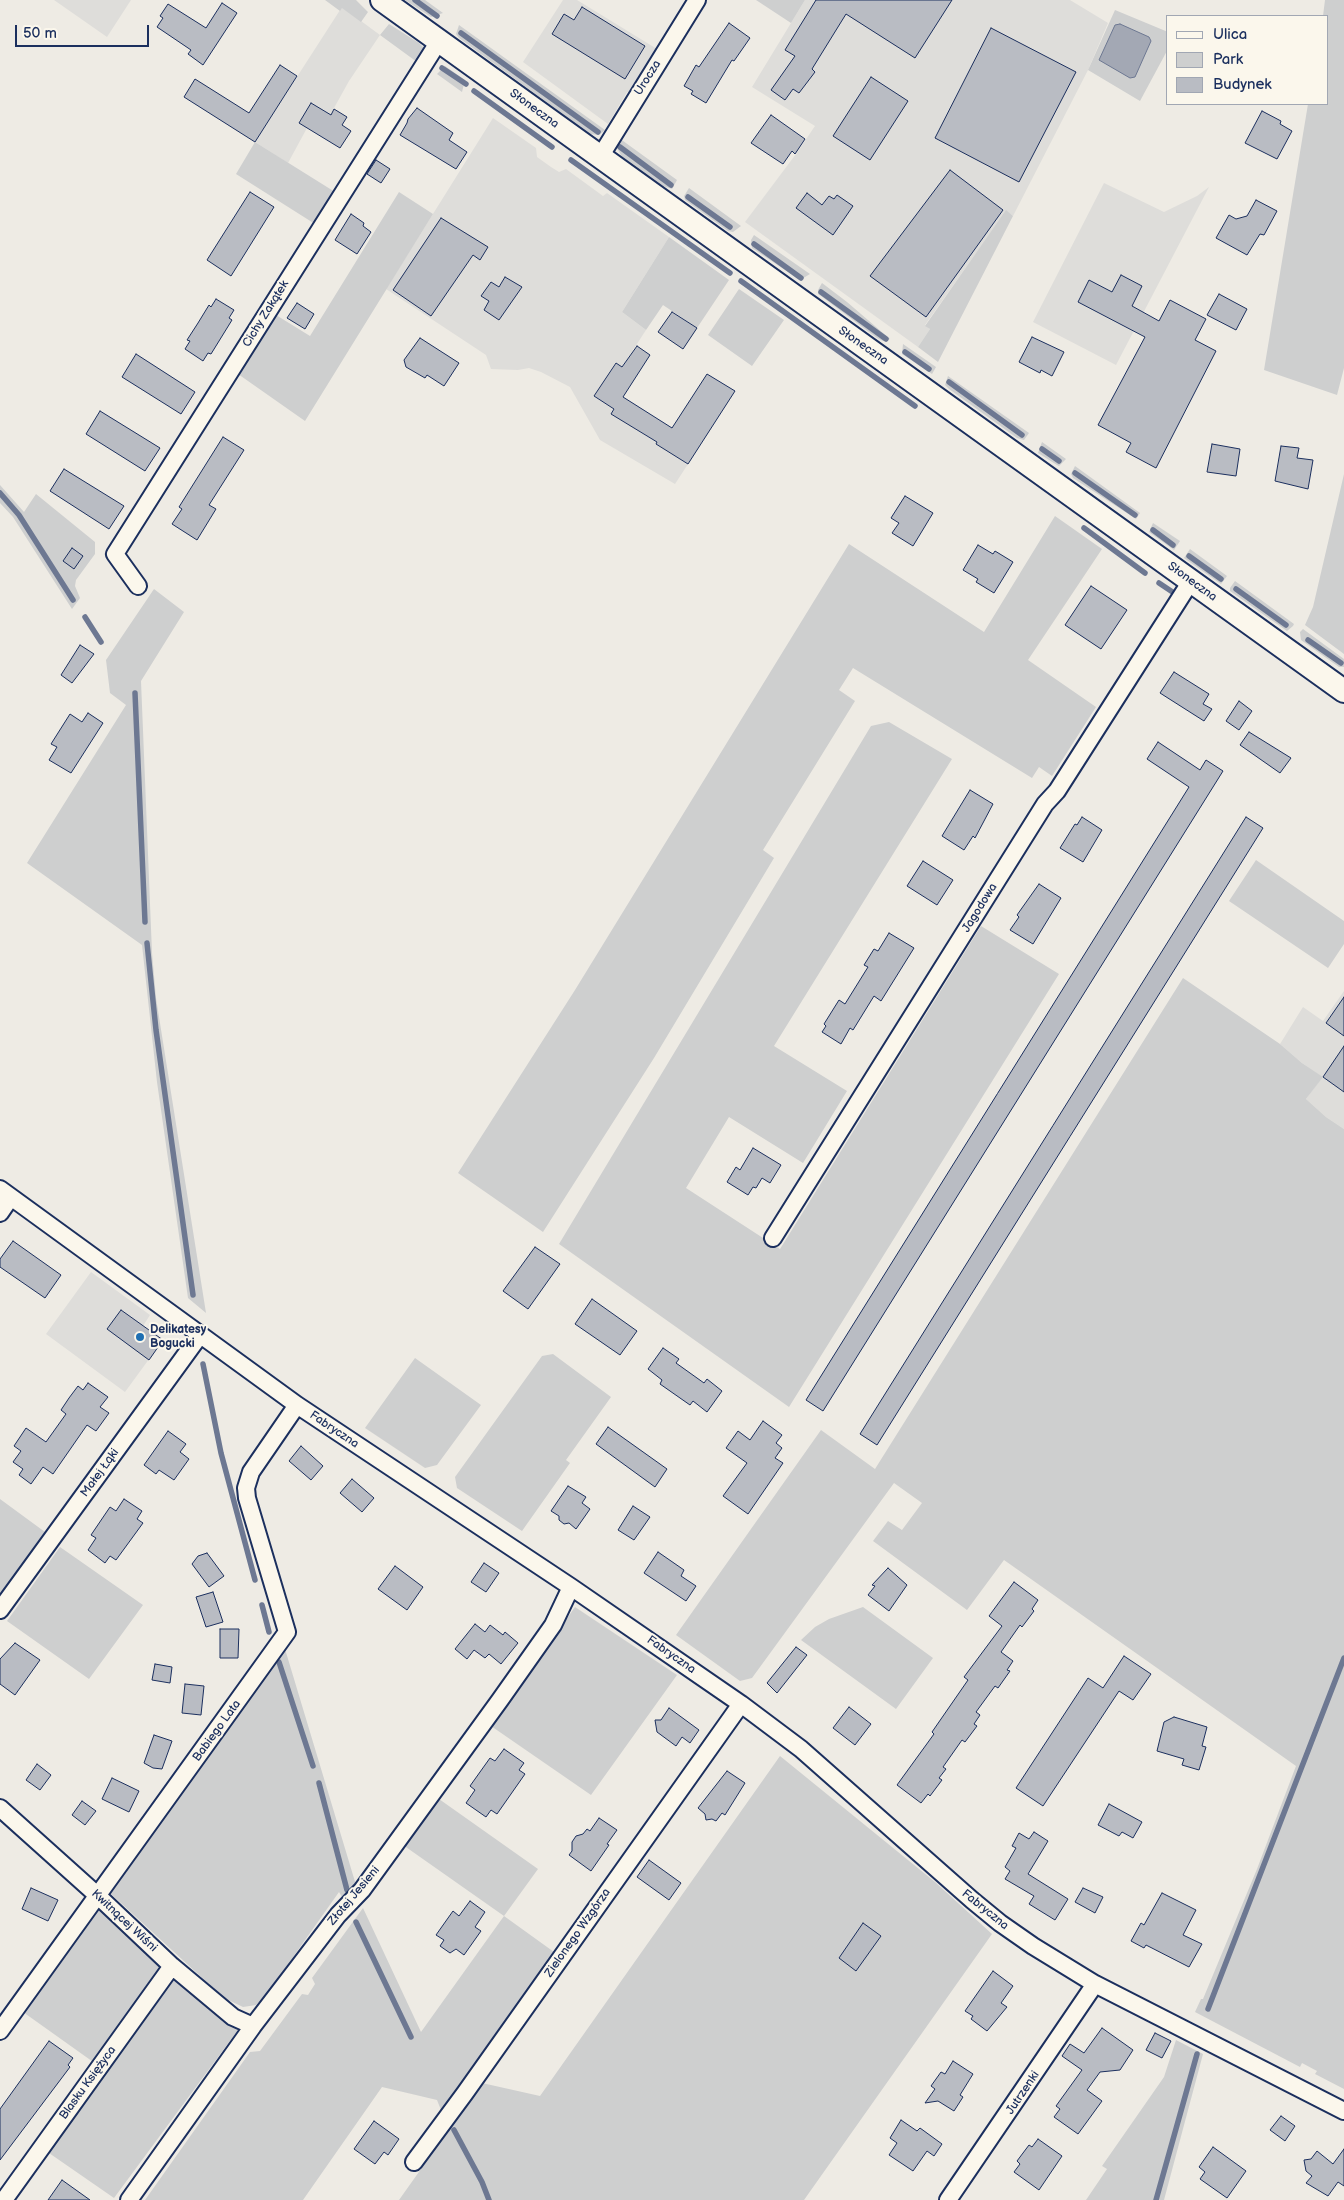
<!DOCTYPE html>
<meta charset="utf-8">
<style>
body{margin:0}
#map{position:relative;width:1344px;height:2200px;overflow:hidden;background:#eeebe4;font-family:"Balsamiq Sans",sans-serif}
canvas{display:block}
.legend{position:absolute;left:1166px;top:15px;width:162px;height:90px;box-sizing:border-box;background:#fbf7ec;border:1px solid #a1a7b3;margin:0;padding:6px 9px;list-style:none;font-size:15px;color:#1b2f5e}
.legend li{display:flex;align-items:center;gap:10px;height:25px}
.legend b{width:25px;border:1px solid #a1a7b3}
.scale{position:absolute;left:15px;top:25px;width:134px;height:22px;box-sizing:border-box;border:2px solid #1b2f5e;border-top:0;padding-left:6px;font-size:15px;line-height:18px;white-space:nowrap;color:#1b2f5e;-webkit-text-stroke:4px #fbf7ec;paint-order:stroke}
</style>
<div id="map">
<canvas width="1344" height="2200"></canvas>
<ul class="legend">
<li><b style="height:6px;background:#fbf7ec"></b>Ulica</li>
<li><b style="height:14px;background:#cecfcf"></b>Park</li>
<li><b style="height:14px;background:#b9bcc3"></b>Budynek</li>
</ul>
<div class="scale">50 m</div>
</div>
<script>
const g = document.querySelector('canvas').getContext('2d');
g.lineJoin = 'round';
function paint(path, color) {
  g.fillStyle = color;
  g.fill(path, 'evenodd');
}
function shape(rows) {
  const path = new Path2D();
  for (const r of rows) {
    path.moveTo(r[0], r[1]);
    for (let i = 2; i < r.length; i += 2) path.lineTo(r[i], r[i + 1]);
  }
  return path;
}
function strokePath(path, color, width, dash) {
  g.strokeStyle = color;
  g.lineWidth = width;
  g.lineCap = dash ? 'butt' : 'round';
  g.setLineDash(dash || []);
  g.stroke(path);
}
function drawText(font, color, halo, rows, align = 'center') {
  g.font = font + ' "Balsamiq Sans",sans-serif';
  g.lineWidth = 4;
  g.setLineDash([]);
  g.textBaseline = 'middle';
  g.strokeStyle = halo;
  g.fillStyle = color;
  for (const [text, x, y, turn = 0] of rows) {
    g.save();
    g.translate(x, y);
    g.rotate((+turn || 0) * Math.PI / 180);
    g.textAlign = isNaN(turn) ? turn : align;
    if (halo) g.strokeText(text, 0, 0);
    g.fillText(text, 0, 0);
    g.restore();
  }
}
paint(shape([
 [54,0,131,0,107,37],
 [563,0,577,0,657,49,631,92,627,92,608,124,523,62],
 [805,0,1070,0,1108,23,1088,70,1013,216,1006,211,925,325,930,329,918,347,745,222,796,154,815,126,752,87],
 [342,7,380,35,349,81,329,117,309,129,307,128,288,163,255,142],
 [493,118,536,148,537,157,551,167,559,172,566,169,603,196,607,193,669,237,622,312,646,330,622,367,615,363,594,396,614,409,611,414,657,442,656,444,688,464,675,484,600,440,570,387,541,372,529,368,518,370,491,369,486,355,386,289],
 [1104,183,1164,212,1197,196,1209,187,1116,365,1033,322],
 [1344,991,1344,1129,1326,1117,1306,1099,1322,1077,1302,1063,1280,1044,1303,1007,1323,1021],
 [91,1272,150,1315,143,1326,163,1340,125,1392,46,1334]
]), '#deddda');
paint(shape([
 [325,0,356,0,368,12,361,22,342,8,340,11],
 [405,0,425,0,443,13,431,17],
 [756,0,805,0,791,23],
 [1325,0,1344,0,1344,368,1337,395,1264,370,1308,104,1328,104,1328,16,1323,16],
 [1115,10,1168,32,1168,49,1140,101,1088,70],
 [389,24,419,43,423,47,425,52,417,62,380,35],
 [459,25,605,130,599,135,590,134,459,38,456,34],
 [445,66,465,80,462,92,437,74],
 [619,138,677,180,672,189,660,185,622,157,617,148],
 [255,142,335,192,315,224,236,174],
 [689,188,741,226,733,232,728,231,685,200,684,196],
 [399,192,433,214,305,421,238,374,276,315,310,336],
 [1006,210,1013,216,938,362,918,347,930,329,925,326],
 [754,235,810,274,800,280,752,248,751,240],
 [669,237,729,280,697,328,663,305,646,330,622,312],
 [822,283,847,302,890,339,883,341,877,338,821,296,818,294,818,290],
 [739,289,784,320,752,366,708,335],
 [903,344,936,367,932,374,902,354],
 [948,376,1029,433,1024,440,1017,438,949,389,945,385],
 [1042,442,1066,459,1059,466,1057,465,1038,453],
 [1075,466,1140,513,1136,519,1073,478,1071,474],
 [1344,474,1344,654,1305,625,1313,607],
 [0,485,24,512,36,494,95,542,95,554,76,580,75,586,80,598,72,609,13,517,0,503],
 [1055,516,1102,549,1028,660,1096,707,1052,776,1039,767,1032,778,853,668,839,690,855,701,763,850,774,858,654,1058,543,1232,458,1173,575,990,849,544,984,632],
 [1153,523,1180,541,1174,550,1149,532],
 [1190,549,1227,576,1221,584,1184,558],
 [1235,581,1294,624,1293,626,1287,631,1230,591,1230,588],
 [154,589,184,612,141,681,152,953,156,998,206,1313,188,1298,157,1082,142,945,27,863,126,705,110,693,106,660],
 [1303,629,1344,659,1344,667,1339,667,1301,640,1300,632],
 [889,722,952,759,774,1046,847,1091,803,1163,729,1117,686,1188,780,1249,981,926,1059,974,789,1407,559,1244,871,726],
 [1256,860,1344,921,1344,944,1328,968,1229,901],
 [1183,978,1280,1044,1302,1063,1323,1077,1306,1099,1326,1117,1344,1129,1344,2089,1315,2074,1317,2071,1302,2063,1300,2067,1195,2012,1201,1999,1203,1999,1257,1869,1296,1766,1004,1560,967,1610,873,1541,888,1521,902,1530,922,1503,894,1483,752,1678,740,1681,676,1635,821,1430,875,1469],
 [553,1354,611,1397,566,1460,570,1463,522,1531,457,1488,455,1477,542,1356],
 [415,1358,481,1405,437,1465,425,1468,365,1428],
 [0,1499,45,1532,0,1594],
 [60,1547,143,1605,89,1679,7,1621],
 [575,1607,677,1675,591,1795,491,1726],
 [863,1607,933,1658,896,1709,801,1640,815,1627,829,1619],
 [285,1649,356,1885,342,1897,339,1892,269,1991,256,2005,243,2007,224,1998,110,1893],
 [780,1756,935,1882,992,1934,804,2200,399,2200,482,2083,540,2096],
 [439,1799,538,1869,504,1916,554,1952,468,2072,449,2103,441,2110,437,2100,382,2087,303,2200,145,2200,250,2052,260,2051,302,1994,308,1995,315,1984,312,1978,363,1908,421,2032,504,1916,403,1845],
 [98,1909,163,1969,96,2064,23,2012],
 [172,1978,238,2030,114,2198,49,2153],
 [1176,2040,1203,2054,1164,2200,1086,2200,1107,2169,1102,2166,1164,2077]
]), '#cecfcf');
const water = shape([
 [1120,24,1149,37,1151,41,1135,77,1130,78,1099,60,1115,25,1120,24]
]);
paint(water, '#a3a8b4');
strokePath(water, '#6d7892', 1);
strokePath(shape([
 [415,0,437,16],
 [461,33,598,132],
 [442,68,466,84],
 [474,91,552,147],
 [620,147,671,185],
 [571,160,730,273],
 [688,197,730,227],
 [754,244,801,278],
 [741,281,915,406],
 [821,292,886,339],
 [905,352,929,369],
 [949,382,1022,435],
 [1042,449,1059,461],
 [1075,473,1135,515],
 [0,493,19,515,73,600],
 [1084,528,1145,573],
 [1153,530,1173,545],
 [1189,556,1221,579],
 [1159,583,1174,593],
 [1236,589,1286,625],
 [85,617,101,642],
 [1308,640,1341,663],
 [135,693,145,922],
 [147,943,156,1030,193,1295],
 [203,1364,221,1453,255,1580],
 [262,1605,269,1632],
 [279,1662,313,1766],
 [319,1783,347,1890],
 [356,1922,411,2037],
 [1208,2009,1344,1658],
 [454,2130,482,2182,489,2200],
 [1156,2200,1197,2054]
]), '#6d7892', 5.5);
const building = shape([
 [816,0,952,0,915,58,846,14,812,69,815,72,799,93,793,89,785,100,771,90,795,56,785,50,816,0],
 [222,3,237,13,203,65,188,54,191,50,157,27,163,18,160,16,168,4,206,28,222,3],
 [582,7,645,46,625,79,552,34,564,14,574,20,582,7],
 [729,23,750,38,734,61,732,60,706,103,691,94,693,91,684,86,696,65,699,67,729,23],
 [991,28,1076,72,1019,182,935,138,991,28],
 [280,65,297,76,255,142,184,97,195,79,249,113,280,65],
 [871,77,908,101,870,160,833,136,871,77],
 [311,103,331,115,334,109,347,117,342,125,351,131,340,148,299,123,311,103],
 [417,108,453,133,449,140,467,152,456,169,400,135,407,123,408,119,417,108],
 [1262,111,1281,121,1280,124,1292,131,1277,159,1245,143,1262,111],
 [771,115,805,139,795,154,792,151,783,164,751,143,771,115],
 [376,160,390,169,381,183,367,174,376,160],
 [950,170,1003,210,926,317,870,276,950,170],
 [250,192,274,207,231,276,207,260,250,192],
 [807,193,822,205,829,196,834,199,837,195,853,206,833,235,796,208,807,193],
 [1256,200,1277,211,1264,235,1260,234,1247,255,1216,238,1229,215,1236,219,1247,216,1256,200],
 [351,214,364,223,363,226,371,232,357,254,335,240,351,214],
 [441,218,488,247,480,260,473,255,431,316,393,290,441,218],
 [1121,275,1142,286,1132,306,1159,321,1170,300,1206,319,1195,340,1216,351,1156,468,1126,452,1131,443,1098,425,1145,337,1078,302,1089,280,1112,292,1121,275],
 [505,277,522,287,499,320,484,310,489,301,481,296,491,282,499,287,505,277],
 [1219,294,1247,309,1236,330,1207,315,1219,294],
 [216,299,234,310,229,318,232,320,211,354,208,353,203,361,185,349,190,341,187,340,198,323,209,305,211,307,216,299],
 [297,303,314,314,305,329,287,318,297,303],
 [672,312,697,328,683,349,658,332,672,312],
 [1032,337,1064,352,1052,376,1041,370,1040,373,1019,362,1032,337],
 [420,338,459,363,444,386,427,375,425,378,406,367,404,360,420,338],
 [637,346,650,355,623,397,672,428,707,374,735,391,688,464,656,444,657,442,611,414,614,409,594,396,616,363,622,367,637,346],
 [136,354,195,392,181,414,122,377,136,354],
 [100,411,160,448,145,471,86,434,100,411],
 [223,437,244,450,209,505,216,509,197,540,172,524,182,509,179,507,223,437],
 [1212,444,1240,449,1236,476,1207,472,1212,444],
 [1281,446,1299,448,1297,458,1313,460,1308,489,1275,481,1281,446],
 [64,469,124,506,109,529,50,491,64,469],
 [905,496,933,513,913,546,892,533,899,523,891,518,905,496],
 [978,545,993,554,995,551,1013,562,994,593,976,582,978,579,963,570,978,545],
 [72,548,83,556,74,569,63,561,72,548],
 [1091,586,1127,610,1101,649,1065,625,1091,586],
 [80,645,94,654,72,683,61,675,80,645],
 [1174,672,1209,694,1203,704,1212,709,1204,721,1160,693,1174,672],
 [1239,701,1252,711,1239,730,1226,721,1239,701],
 [88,713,103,723,71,773,49,760,57,747,51,744,70,714,82,722,88,713],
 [1249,732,1291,758,1280,773,1240,745,1249,732],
 [1158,742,1200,770,1206,760,1223,771,823,1411,806,1400,1189,787,1147,759,1158,742],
 [970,790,993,804,975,838,973,836,964,850,942,836,970,790],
 [1082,817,1102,830,1083,862,1060,848,1075,824,1077,825,1082,817],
 [1246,817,1263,828,877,1445,860,1434,1246,817],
 [923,861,953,880,937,905,907,886,923,861],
 [1039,884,1061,898,1033,944,1010,930,1019,917,1017,915,1039,884],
 [889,933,914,948,881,1001,874,996,853,1030,850,1028,841,1044,822,1032,826,1026,824,1024,839,1000,845,1004,868,967,864,965,874,949,878,951,889,933],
 [1344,997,1344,1036,1326,1023,1344,997],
 [1344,1046,1344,1092,1323,1077,1344,1046],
 [753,1148,781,1165,770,1183,762,1178,756,1188,753,1187,748,1195,727,1182,736,1167,740,1170,753,1148],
 [13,1241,61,1275,45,1298,0,1267,0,1259,13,1241],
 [535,1247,560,1264,528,1309,503,1291,535,1247],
 [592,1299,637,1331,620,1355,575,1324,592,1299],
 [121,1310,163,1340,149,1360,107,1329,121,1310],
 [663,1348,679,1359,676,1363,704,1383,707,1379,722,1391,707,1412,693,1401,690,1405,660,1384,662,1380,648,1369,663,1348],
 [88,1383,108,1397,100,1407,109,1413,96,1431,87,1425,53,1474,43,1467,31,1484,19,1475,23,1469,13,1462,21,1451,14,1446,26,1428,46,1442,66,1414,61,1410,69,1398,78,1386,83,1390,88,1383],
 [763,1421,782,1435,776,1443,782,1448,775,1458,783,1463,748,1514,723,1496,747,1463,726,1448,738,1431,750,1440,763,1421],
 [608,1427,667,1469,655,1487,596,1444,608,1427],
 [168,1431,186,1444,180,1452,189,1459,174,1480,159,1470,156,1474,144,1465,168,1431],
 [301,1446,323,1466,311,1480,289,1461,301,1446],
 [352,1479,374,1498,362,1512,340,1493,352,1479],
 [568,1486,586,1497,582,1503,590,1509,576,1529,569,1523,564,1524,559,1520,559,1516,551,1511,568,1486],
 [124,1499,142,1511,137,1519,143,1523,116,1560,110,1556,105,1563,88,1550,96,1538,91,1535,110,1507,116,1511,124,1499],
 [633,1506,650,1517,634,1540,618,1530,633,1506],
 [658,1552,684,1570,681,1576,696,1586,686,1601,644,1573,658,1552],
 [207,1553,224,1576,209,1587,192,1564,198,1556,207,1553],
 [484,1563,499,1573,486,1592,471,1582,484,1563],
 [395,1566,423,1587,407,1610,378,1589,395,1566],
 [888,1568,907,1585,889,1611,868,1595,875,1586,872,1585,888,1568],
 [1014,1582,1038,1600,1032,1609,1034,1611,1022,1627,1020,1625,1001,1652,1013,1661,1007,1670,1010,1671,998,1688,995,1686,976,1712,980,1715,974,1724,977,1726,965,1742,962,1740,943,1767,946,1769,939,1778,942,1780,930,1796,928,1794,921,1803,897,1785,934,1734,932,1732,968,1680,964,1677,1002,1626,989,1616,1014,1582],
 [213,1592,223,1622,206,1627,196,1597,213,1592],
 [475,1624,485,1632,490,1625,503,1635,505,1632,518,1643,501,1664,489,1654,485,1658,474,1650,467,1659,455,1649,475,1624],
 [220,1629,239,1629,238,1658,220,1658,220,1629],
 [15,1643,40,1660,15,1695,0,1684,0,1659,15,1643],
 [796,1647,807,1655,777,1693,767,1683,796,1647],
 [1124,1656,1151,1674,1133,1700,1119,1691,1043,1806,1016,1788,1088,1678,1103,1688,1124,1656],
 [155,1664,172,1667,170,1683,152,1680,155,1664],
 [185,1684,204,1686,201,1715,182,1713,185,1684],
 [849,1707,871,1724,855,1745,833,1728,849,1707],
 [669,1708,699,1730,690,1743,682,1737,676,1746,657,1732,655,1720,661,1720,669,1708],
 [1174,1717,1207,1727,1202,1746,1206,1747,1199,1770,1182,1765,1184,1759,1157,1751,1164,1722,1174,1717],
 [154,1735,172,1741,162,1769,153,1768,144,1763,154,1735],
 [504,1749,524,1763,519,1770,525,1774,497,1814,491,1810,486,1817,466,1803,475,1790,470,1786,490,1758,495,1761,504,1749],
 [37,1764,51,1775,40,1790,26,1780,37,1764],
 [727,1771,745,1783,725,1815,722,1813,716,1821,712,1819,706,1820,705,1814,698,1808,727,1771],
 [112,1778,139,1791,129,1812,102,1799,112,1778],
 [82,1801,96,1811,85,1825,72,1815,82,1801],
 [1109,1804,1142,1822,1133,1838,1122,1832,1119,1836,1098,1825,1109,1804],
 [599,1818,617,1830,607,1844,609,1845,591,1871,569,1855,572,1851,572,1842,576,1836,583,1834,587,1829,590,1831,599,1818],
 [1034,1832,1048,1841,1028,1874,1068,1899,1055,1920,1029,1904,1034,1896,1005,1879,1010,1871,1005,1867,1016,1848,1012,1846,1019,1833,1029,1839,1034,1832],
 [649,1860,681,1883,669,1900,637,1877,649,1860],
 [31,1888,58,1900,48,1921,22,1909,31,1888],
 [1083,1888,1103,1897,1095,1913,1075,1902,1083,1888],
 [1162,1893,1196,1910,1183,1935,1202,1944,1189,1967,1146,1945,1144,1948,1131,1941,1141,1923,1144,1925,1162,1893],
 [470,1901,485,1912,475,1927,481,1931,464,1955,456,1949,450,1953,440,1946,444,1940,436,1935,453,1911,459,1916,470,1901],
 [863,1923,881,1936,856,1971,839,1958,863,1923],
 [993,1971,1013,1986,1001,2003,1007,2007,987,2031,971,2019,973,2016,965,2011,993,1971],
 [1102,2028,1133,2050,1120,2070,1100,2072,1087,2090,1102,2101,1078,2134,1054,2117,1060,2109,1056,2106,1082,2070,1062,2056,1070,2044,1084,2053,1102,2028],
 [1155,2033,1171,2041,1162,2058,1146,2050,1155,2033],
 [49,2041,73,2058,68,2065,70,2067,0,2160,0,2109,49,2041],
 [953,2061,973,2074,960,2095,963,2097,954,2111,938,2101,925,2103,935,2089,931,2086,941,2072,945,2074,953,2061],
 [1281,2116,1295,2126,1285,2141,1270,2130,1281,2116],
 [901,2120,917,2131,920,2128,942,2144,934,2156,927,2151,913,2171,889,2155,897,2143,890,2138,901,2120],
 [374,2121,399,2139,388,2155,384,2152,375,2164,354,2149,374,2121],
 [1038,2139,1062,2156,1039,2190,1014,2172,1020,2164,1017,2161,1029,2145,1032,2147,1038,2139],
 [1213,2147,1246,2171,1227,2198,1200,2179,1205,2172,1199,2167,1213,2147],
 [1344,2149,1344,2186,1338,2182,1328,2196,1306,2183,1312,2176,1306,2171,1304,2160,1311,2159,1317,2151,1333,2164,1344,2149],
 [62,2180,90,2200,48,2200,62,2180]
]);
paint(building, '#b9bcc3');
strokePath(building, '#1b2f5e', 1);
const street = shape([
 [600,157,697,0],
 [138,586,115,554,439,41],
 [0,1189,297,1405,571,1587,741,1704,801,1749,972,1900,1000,1923,1033,1946,1095,1984,1344,2111],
 [0,1213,11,1197],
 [773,1238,1045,804,1057,791,1191,581],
 [0,1610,200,1335],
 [0,1808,97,1895,172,1966,233,2017,253,2026],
 [0,2031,287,1632,247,1498,246,1488,251,1472,297,1405],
 [414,2162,465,2093,741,1704],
 [4,2200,172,1966],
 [129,2200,253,2026,338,1915,362,1890,500,1700,553,1625,571,1587],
 [948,2200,1095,1984]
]);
const secondary = shape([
 [382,0,1344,691]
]);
strokePath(street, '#1b2f5e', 20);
strokePath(secondary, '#1b2f5e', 26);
strokePath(street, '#fbf7ec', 16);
strokePath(secondary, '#fbf7ec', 22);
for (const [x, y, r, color] of [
 [140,1337,5,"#1f6fb2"]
]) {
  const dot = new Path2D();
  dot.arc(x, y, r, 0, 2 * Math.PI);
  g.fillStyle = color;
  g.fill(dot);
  strokePath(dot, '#fbf7ec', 2);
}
drawText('12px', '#1b2f5e', '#fbf7ec', [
 ["Urocza",648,78,-58],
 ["Słoneczna",534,109,36],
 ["Cichy Zakątek",266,314,-58],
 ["Słoneczna",863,346,35],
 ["Słoneczna",1192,582,36],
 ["Jagodowa",980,908,-58],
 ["Fabryczna",334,1430,34],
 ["Małej Łąki",100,1473,-54],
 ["Fabryczna",671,1655,35],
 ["Babiego Lata",217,1731,-54],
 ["Złotej Jesieni",354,1896,-50],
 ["Fabryczna",985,1910,39],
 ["Kwitnącej Wiśni",124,1921,43],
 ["Zielonego Wzgórza",578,1933,-55],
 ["Blasku Księżyca",88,2083,-54],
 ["Jutrzenki",1023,2093,-56]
]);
drawText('bold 12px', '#1b2f5e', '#fbf7ec', [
 ["Delikatesy",150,1330],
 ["Bogucki",150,1344]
], 'left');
</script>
